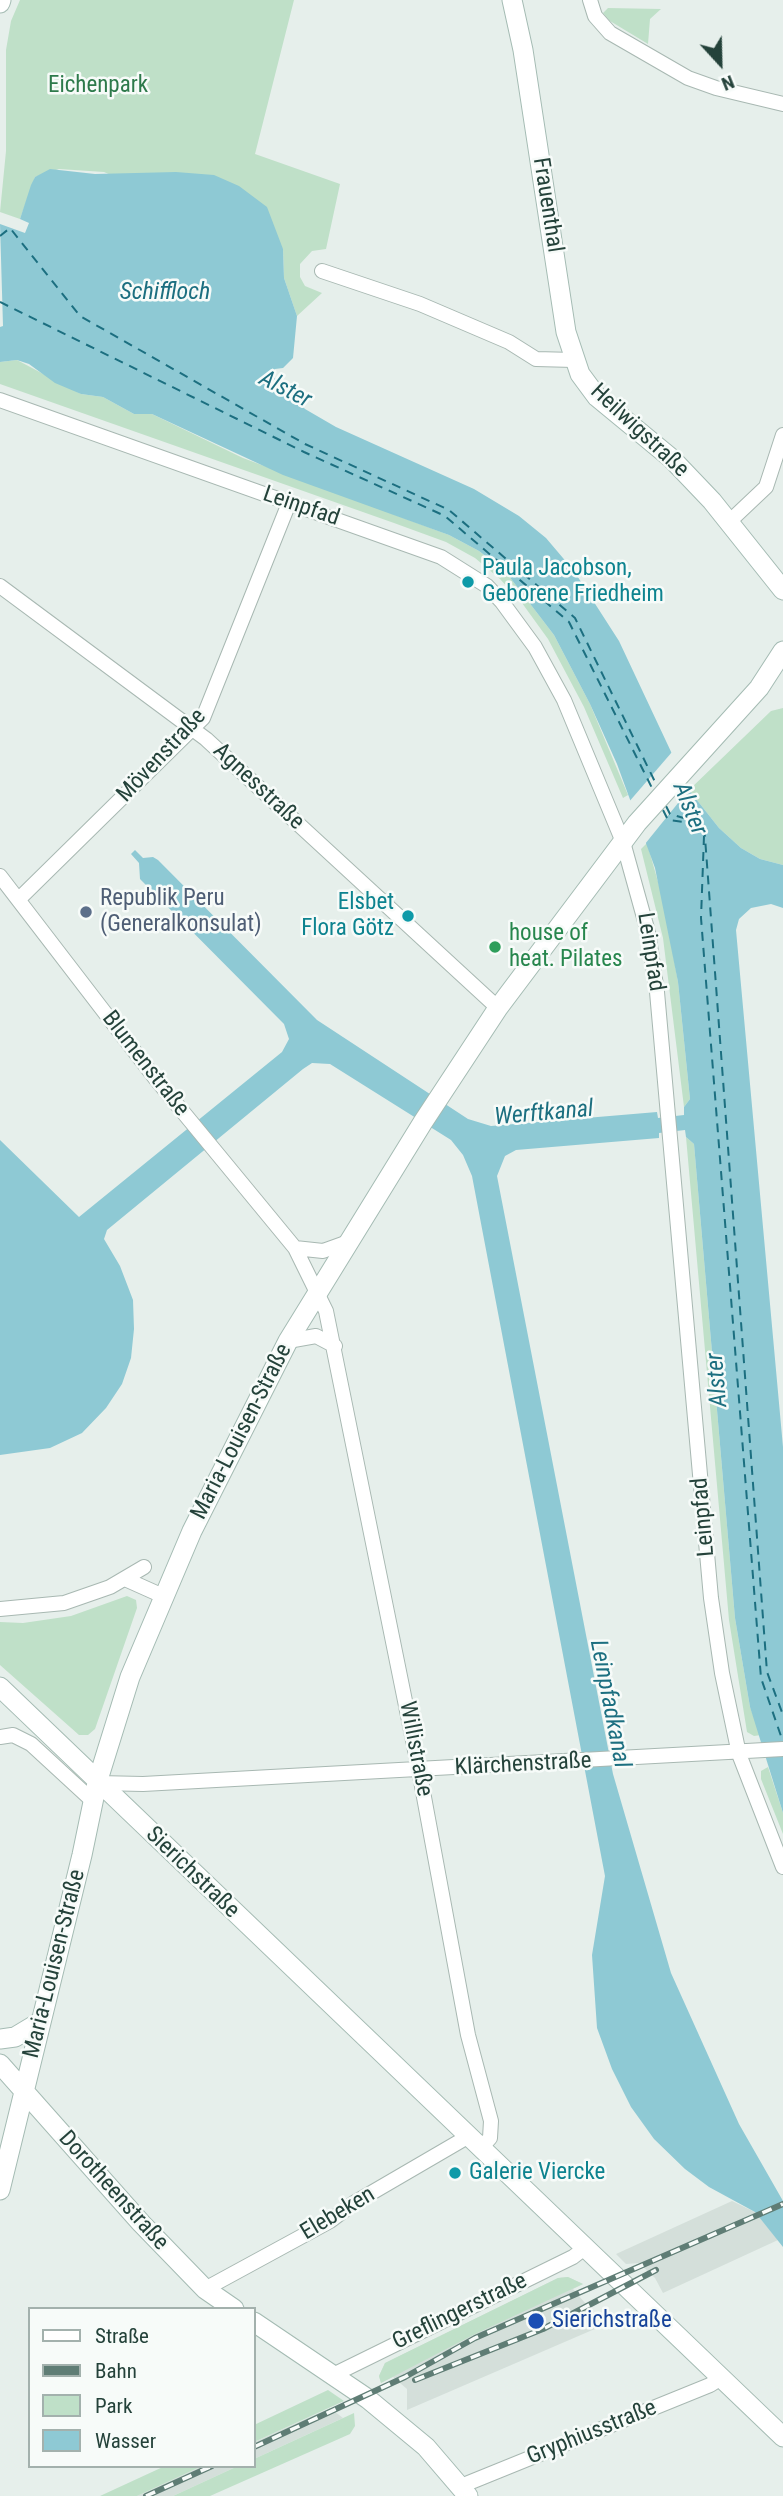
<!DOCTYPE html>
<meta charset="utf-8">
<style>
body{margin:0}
#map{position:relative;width:783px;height:2496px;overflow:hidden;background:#e6efeb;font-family:"Roboto Condensed",sans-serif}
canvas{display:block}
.legend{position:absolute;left:28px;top:2307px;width:228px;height:161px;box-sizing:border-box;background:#f7fbf9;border:2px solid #a3b1ad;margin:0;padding:9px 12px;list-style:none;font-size:21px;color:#24423a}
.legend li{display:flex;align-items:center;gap:14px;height:35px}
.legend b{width:35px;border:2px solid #a3b1ad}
.north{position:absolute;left:685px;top:28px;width:70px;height:70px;-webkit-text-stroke:5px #f7fbf9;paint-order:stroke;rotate:158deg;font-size:19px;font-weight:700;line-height:28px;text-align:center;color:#24423a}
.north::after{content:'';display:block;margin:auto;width:24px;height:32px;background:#24423a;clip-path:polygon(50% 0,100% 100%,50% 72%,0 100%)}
</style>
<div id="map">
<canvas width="783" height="2496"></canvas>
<ul class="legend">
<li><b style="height:9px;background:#fff"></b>Straße</li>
<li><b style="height:9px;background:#5f7d75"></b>Bahn</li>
<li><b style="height:19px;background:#bfe0c8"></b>Park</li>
<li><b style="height:19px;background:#8ec9d4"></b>Wasser</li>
</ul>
<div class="north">N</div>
</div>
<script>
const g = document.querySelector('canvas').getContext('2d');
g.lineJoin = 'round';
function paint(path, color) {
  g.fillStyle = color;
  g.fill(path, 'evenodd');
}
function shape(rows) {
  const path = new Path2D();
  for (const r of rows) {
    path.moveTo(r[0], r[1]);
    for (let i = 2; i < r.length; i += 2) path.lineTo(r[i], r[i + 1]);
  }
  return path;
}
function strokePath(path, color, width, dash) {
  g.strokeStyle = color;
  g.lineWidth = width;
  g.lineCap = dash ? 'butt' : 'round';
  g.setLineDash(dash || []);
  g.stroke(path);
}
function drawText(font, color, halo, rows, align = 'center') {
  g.font = font + ' "Roboto Condensed",sans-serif';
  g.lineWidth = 5;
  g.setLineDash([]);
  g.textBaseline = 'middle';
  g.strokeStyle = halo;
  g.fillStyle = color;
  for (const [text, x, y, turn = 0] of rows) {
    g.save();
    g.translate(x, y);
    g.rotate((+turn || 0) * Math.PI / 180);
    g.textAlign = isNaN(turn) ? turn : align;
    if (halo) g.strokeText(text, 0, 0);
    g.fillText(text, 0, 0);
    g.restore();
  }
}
paint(shape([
 [732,2201,755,2212,778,2240,663,2293,655,2278,639,2263,626,2264,616,2254],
 [568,2277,583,2284,573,2289,604,2325,407,2410,407,2389,393,2377,381,2383,379,2376,385,2363,558,2278],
 [330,2408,343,2418,254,2459,254,2442],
 [202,2466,238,2466,173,2496,137,2496]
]), '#d4dfda');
paint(shape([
 [20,0,294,0,255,154,340,184,326,249,312,251,300,264,300,277,305,286,322,293,297,316,284,278,283,249,104,172,59,169,35,177,20,219,0,212,6,151,6,50,11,21],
 [608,8,661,9,650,19,648,44,610,21,603,13],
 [17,360,81,394,103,397,134,414,152,414,243,458,449,535,479,551,505,571,554,635,590,704,628,795,623,798,584,707,548,639,522,603,500,579,475,558,446,542,394,523,0,384,0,362],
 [783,708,783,865,760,859,741,848,719,828,689,790,771,711],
 [647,843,664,903,678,982,690,1099,684,1107,663,938,641,849],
 [686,1137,694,1144,735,1618,750,1707,761,1735,754,1736,747,1732,729,1620],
 [127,1596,136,1600,137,1608,95,1729,88,1735,79,1735,0,1665,0,1622,23,1623,71,1616],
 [768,1767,783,1813,783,1834,761,1779,761,1771],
 [568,2277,583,2284,475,2334,381,2383,379,2376,385,2363,558,2278],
 [328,2390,344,2401,254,2442,254,2425],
 [354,2413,355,2426,350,2434,210,2496,173,2496,238,2466,254,2466,254,2459],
 [165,2466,202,2466,137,2496,100,2496]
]), '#bfe0c8');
paint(shape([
 [50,169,95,174,176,172,214,175,239,186,267,207,283,249,284,278,297,316,293,358,283,368,275,369,273,376,305,409,336,427,474,489,519,516,546,538,574,571,619,641,689,790,719,828,741,848,760,859,783,865,783,908,771,904,751,908,739,919,736,930,783,1447,783,1813,750,1707,735,1618,694,1144,686,1137,685,1130,659,1133,659,1138,516,1150,505,1156,497,1176,613,1774,671,1973,739,2124,783,2201,783,2247,755,2212,709,2187,685,2169,654,2139,631,2107,612,2069,597,2028,592,1955,605,1876,472,1176,463,1155,451,1140,330,1064,312,1063,303,1069,107,1230,104,1239,120,1266,133,1300,134,1329,131,1358,122,1384,106,1408,82,1433,50,1448,0,1455,0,1140,79,1217,282,1052,289,1039,284,1024,140,879,139,863,131,854,135,850,143,858,153,857,158,860,317,1020,468,1119,491,1126,657,1112,658,1118,684,1115,684,1107,690,1099,678,982,655,868,617,764,590,704,554,635,505,571,479,551,449,535,283,475,152,414,134,414,103,397,81,394,55,383,29,364,17,360,0,362,0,327,3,326,0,224,25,233,29,223,20,219,31,185,35,177]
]), '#8ec9d4');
paint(shape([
 [672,752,691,787,645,844,628,803]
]), '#e6efeb');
strokePath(shape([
 [0,236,10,228,80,316,305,444,449,510,575,618,658,788],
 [0,302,304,452,445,516,569,622,654,792],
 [666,806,670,814,704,824,767,1672,783,1715],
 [663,810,668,820,700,824],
 [704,836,701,918,761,1678,783,1742]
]), '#1c6f80', 2, [9, 7]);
const street = shape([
 [590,0,595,16,610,33,688,78,716,88,783,104],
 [322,271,420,304,509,342,536,359,574,360],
 [0,400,441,557,487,586,502,602,535,647,564,700,623,842,648,932,657,992,711,1598,722,1673,739,1754,783,1867],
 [729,522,766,487,783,435],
 [0,586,206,739,498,1008],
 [0,876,155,1078,295,1248,326,1311,419,1770,468,2035,491,2121,490,2138,481,2148],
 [19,899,203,718,289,503],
 [295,1248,323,1251,348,1242],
 [288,1341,316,1336,335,1346],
 [125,1579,163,1596],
 [0,1609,64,1603,110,1587,144,1567],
 [0,1737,13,1735,31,1744,94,1802],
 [98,1783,143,1784,783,1749],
 [205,2289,330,2221,354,2203,469,2136],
 [333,2375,573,2257,586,2247],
 [461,2486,710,2385,721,2378]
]);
const secondary = shape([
 [512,0,523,50,566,332,580,374,597,397,671,458,712,501,783,590],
 [0,3,1,0],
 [0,1687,783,2437],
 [0,2039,15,2037,40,2022],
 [0,2064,141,2223,205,2289,234,2309],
 [0,2190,82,1855,97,1783,130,1677,192,1531,288,1341,423,1122,498,1008,637,823,759,688,783,651],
 [254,2322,368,2399,426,2447,468,2496]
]);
strokePath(street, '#a8b8b2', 16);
strokePath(secondary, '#a4bbb3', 21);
strokePath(street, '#fff', 14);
strokePath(secondary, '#fff', 19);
const rail = shape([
 [415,2380,543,2329,656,2270],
 [254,2447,405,2377,475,2338,783,2204],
 [146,2496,212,2466]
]);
strokePath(rail, '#5f7d75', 6);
strokePath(rail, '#f7fbf9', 3.5, [10]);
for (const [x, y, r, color] of [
 [468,582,7,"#0f9aa8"],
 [86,912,7,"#5c6f8a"],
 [408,916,7,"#0f9aa8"],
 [495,947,7,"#2e9e5b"],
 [455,2173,7,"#0f9aa8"],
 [536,2321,9,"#1a4fb4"]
]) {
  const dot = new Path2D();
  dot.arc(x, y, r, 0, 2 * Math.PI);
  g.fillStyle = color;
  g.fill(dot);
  strokePath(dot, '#f7fbf9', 2.5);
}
drawText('23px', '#2d7a4b', '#f7fbf9', [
 ["Eichenpark",98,86]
]);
drawText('23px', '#24423a', '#f7fbf9', [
 ["Frauenthal",547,205,81],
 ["Heilwigstraße",639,431,43],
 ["Leinpfad",301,507,19],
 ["Mövenstraße",162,756,-47],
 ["Agnesstraße",258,787,43],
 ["Leinpfad",650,952,81],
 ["Blumenstraße",145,1064,52],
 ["Maria-Louisen-Straße",242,1432,-63],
 ["Leinpfad",704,1517,-95],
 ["Willistraße",415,1749,79],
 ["Klärchenstraße",523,1765,-3],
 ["Sierichstraße",192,1873,44],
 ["Maria-Louisen-Straße",55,1964,-76],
 ["Dorotheenstraße",113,2191,48],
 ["Elebeken",338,2214,-31],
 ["Greflingerstraße",460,2312,-26],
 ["Gryphiusstraße",592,2433,-22]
]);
drawText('23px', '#0d838f', '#f7fbf9', [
 ["Paula Jacobson,",482,569],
 ["Geborene Friedheim",482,595],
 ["Elsbet",394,903,"right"],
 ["Flora Götz",394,929,"right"],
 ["Galerie Viercke",469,2173]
], 'left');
drawText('23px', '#4e5e75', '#f7fbf9', [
 ["Republik Peru",100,899],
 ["(Generalkonsulat)",100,925]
], 'left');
drawText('23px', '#27864d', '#f7fbf9', [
 ["house of",509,934],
 ["heat. Pilates",509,960]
], 'left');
drawText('23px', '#164399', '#f7fbf9', [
 ["Sierichstraße",552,2321]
], 'left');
drawText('italic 24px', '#1c6f80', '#f7fbf9', [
 ["Schiffloch",165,293],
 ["Alster",285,390,27],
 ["Alster",689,809,68],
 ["Werftkanal",544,1114,-5],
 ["Alster",718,1380,-95],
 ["Leinpfadkanal",609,1704,79]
]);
</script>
